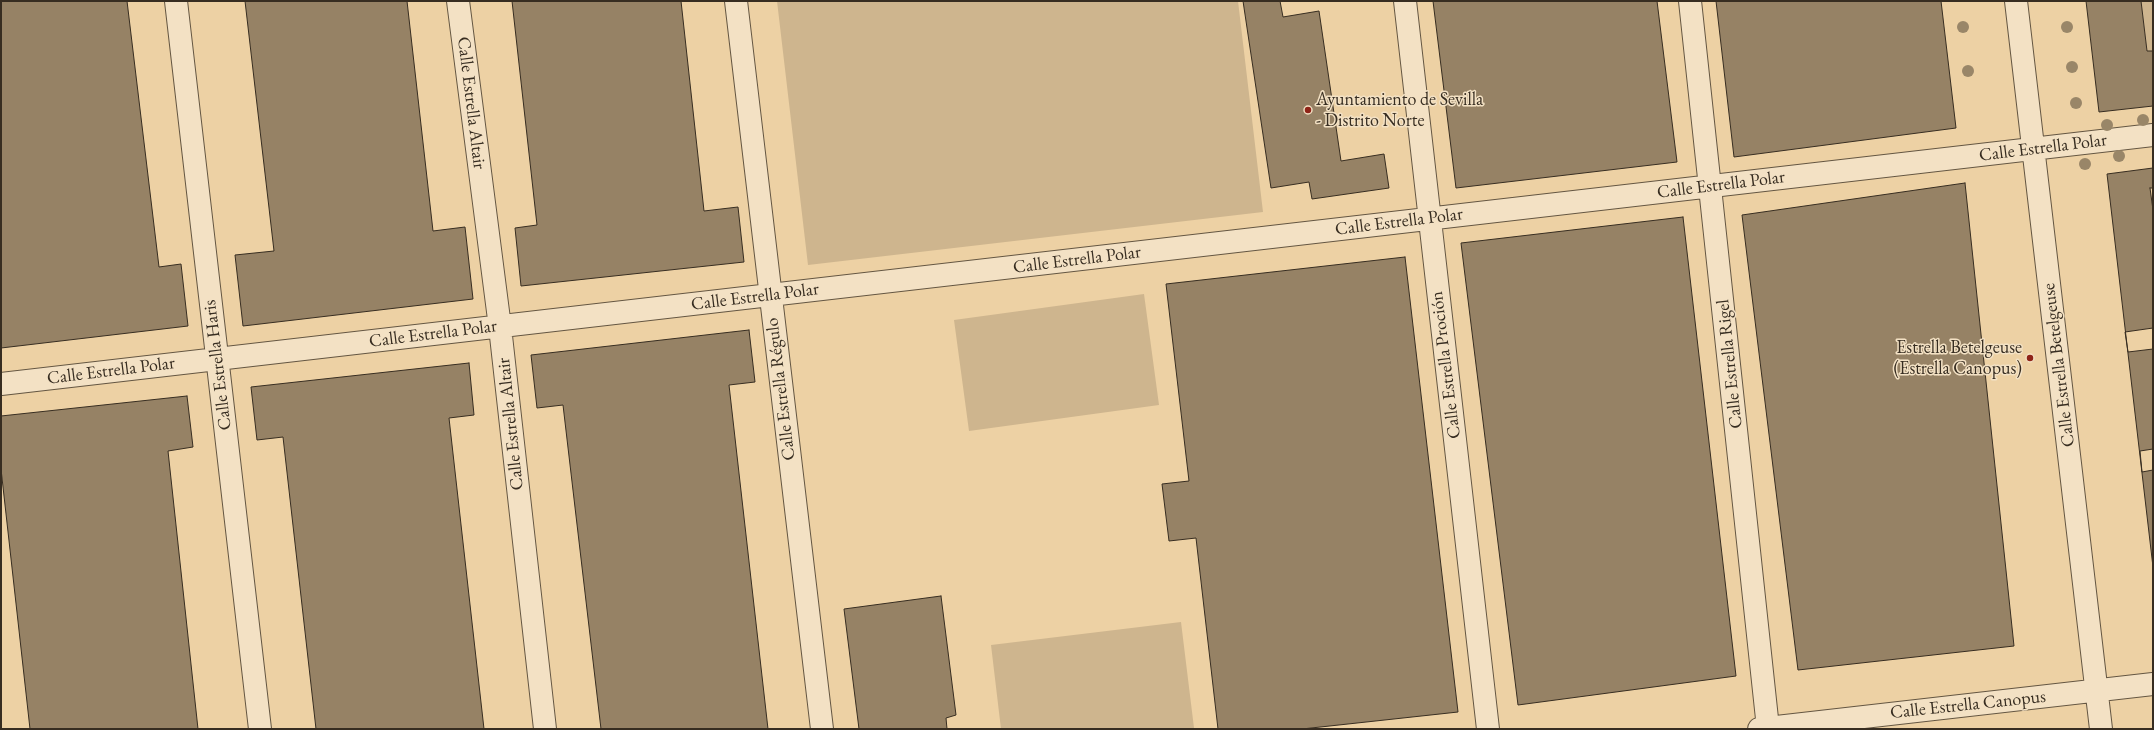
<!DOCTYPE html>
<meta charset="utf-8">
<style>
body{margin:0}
#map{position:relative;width:2154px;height:730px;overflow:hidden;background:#edd1a4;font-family:"EB Garamond",serif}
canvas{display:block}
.frame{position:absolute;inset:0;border:2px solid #372d21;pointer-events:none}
</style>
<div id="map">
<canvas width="2154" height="730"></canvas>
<div class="frame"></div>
</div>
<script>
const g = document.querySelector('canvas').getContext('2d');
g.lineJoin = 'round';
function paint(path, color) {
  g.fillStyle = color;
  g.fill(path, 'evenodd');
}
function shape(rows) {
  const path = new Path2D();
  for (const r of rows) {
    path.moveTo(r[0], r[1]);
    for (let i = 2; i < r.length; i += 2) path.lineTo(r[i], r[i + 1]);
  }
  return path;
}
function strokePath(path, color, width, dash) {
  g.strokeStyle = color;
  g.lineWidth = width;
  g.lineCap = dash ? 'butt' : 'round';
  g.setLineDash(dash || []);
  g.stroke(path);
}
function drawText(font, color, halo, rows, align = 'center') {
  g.font = font + ' "EB Garamond",serif';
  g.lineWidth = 3;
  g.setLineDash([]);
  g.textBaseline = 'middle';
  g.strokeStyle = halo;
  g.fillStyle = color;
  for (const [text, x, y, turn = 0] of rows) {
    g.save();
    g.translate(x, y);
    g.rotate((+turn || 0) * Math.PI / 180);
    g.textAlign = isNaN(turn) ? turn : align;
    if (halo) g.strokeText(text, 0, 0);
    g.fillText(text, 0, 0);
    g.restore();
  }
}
paint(shape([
 [777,1,1238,1,1263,212,808,265],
 [2141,1,2153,1,2153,51,2147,51],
 [1144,294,1159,405,969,431,954,320],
 [1181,622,1194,728,1001,729,991,645]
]), '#ceb58e');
const building = shape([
 [1,1,127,1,159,267,181,264,188,326,1,348,1,1],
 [245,1,407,1,433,231,465,227,473,299,243,326,235,255,274,251,245,1],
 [512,1,681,1,704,211,738,207,744,262,521,286,515,228,537,225,512,1],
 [1243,1,1280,1,1283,17,1319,11,1341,161,1384,154,1389,188,1312,199,1309,182,1271,188,1243,1],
 [1433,1,1657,1,1677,162,1456,188,1433,1],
 [1716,1,1941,1,1956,128,1734,157,1716,1],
 [2086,1,2141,1,2147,51,2153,51,2153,106,2099,112,2086,1],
 [2153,168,2153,567,2107,174,2153,168],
 [1965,183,2014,646,1798,670,1742,215,1965,183],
 [2150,188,2153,188,2153,210,2150,188],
 [1683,217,1736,676,1518,705,1461,243,1683,217],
 [1405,257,1458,712,1302,729,1218,729,1196,538,1169,541,1162,484,1189,481,1166,284,1405,257],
 [2153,328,2153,349,2128,352,2125,332,2153,328],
 [749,330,755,382,729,385,768,729,601,729,563,405,537,408,531,355,749,330],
 [469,363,474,415,449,418,484,729,316,729,283,437,257,440,251,387,469,363],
 [187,396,193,447,168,451,198,729,30,729,1,469,1,416,187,396],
 [2153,449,2153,470,2142,472,2140,451,2153,449],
 [941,596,956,715,946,718,947,729,859,729,844,609,941,596]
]);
paint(building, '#968265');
strokePath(building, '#372d21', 1);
const minor = shape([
 [176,1,260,729],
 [458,1,500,327,545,729],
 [736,1,822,729],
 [1405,1,1488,729],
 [1690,1,1768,728],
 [2016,1,2101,729],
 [1,384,2153,135],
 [1759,729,2153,684]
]);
strokePath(minor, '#645642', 24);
strokePath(minor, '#f3e1c4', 22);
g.fillStyle = '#998668';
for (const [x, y] of [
 [1963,27],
 [2067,27],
 [2072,67],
 [1968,71],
 [2076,103],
 [2143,120],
 [2107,125],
 [2119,156],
 [2085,164]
]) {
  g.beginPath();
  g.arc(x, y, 6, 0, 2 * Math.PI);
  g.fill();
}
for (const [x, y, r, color] of [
 [1308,110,4,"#8f2418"],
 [2030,358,4,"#8f2418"]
]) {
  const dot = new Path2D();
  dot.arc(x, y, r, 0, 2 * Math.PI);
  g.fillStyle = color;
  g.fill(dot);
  strokePath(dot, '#f3e1c4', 1.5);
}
drawText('18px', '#372d21', '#f3e1c4', [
 ["Ayuntamiento de Sevilla",1316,100],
 ["- Distrito Norte",1316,121],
 ["Estrella Betelgeuse",2022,348,"right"],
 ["(Estrella Canopus)",2022,369,"right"]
], 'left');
drawText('18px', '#372d21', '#f3e1c4', [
 ["Calle Estrella Altair",471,103,83],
 ["Calle Estrella Polar",2043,148,-7],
 ["Calle Estrella Polar",1721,185,-7],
 ["Calle Estrella Polar",1399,222,-7],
 ["Calle Estrella Polar",1077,260,-7],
 ["Calle Estrella Polar",755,297,-7],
 ["Calle Estrella Polar",433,334,-7],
 ["Calle Estrella Rigel",1730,364,-96],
 ["Calle Estrella Haris",218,365,-97],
 ["Calle Estrella Proción",1446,365,-97],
 ["Calle Estrella Betelgeuse",2059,365,-97],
 ["Calle Estrella Polar",111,371,-7],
 ["Calle Estrella Régulo",781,389,-97],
 ["Calle Estrella Altair",511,424,-96],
 ["Calle Estrella Canopus",1968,705,-6]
]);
</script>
